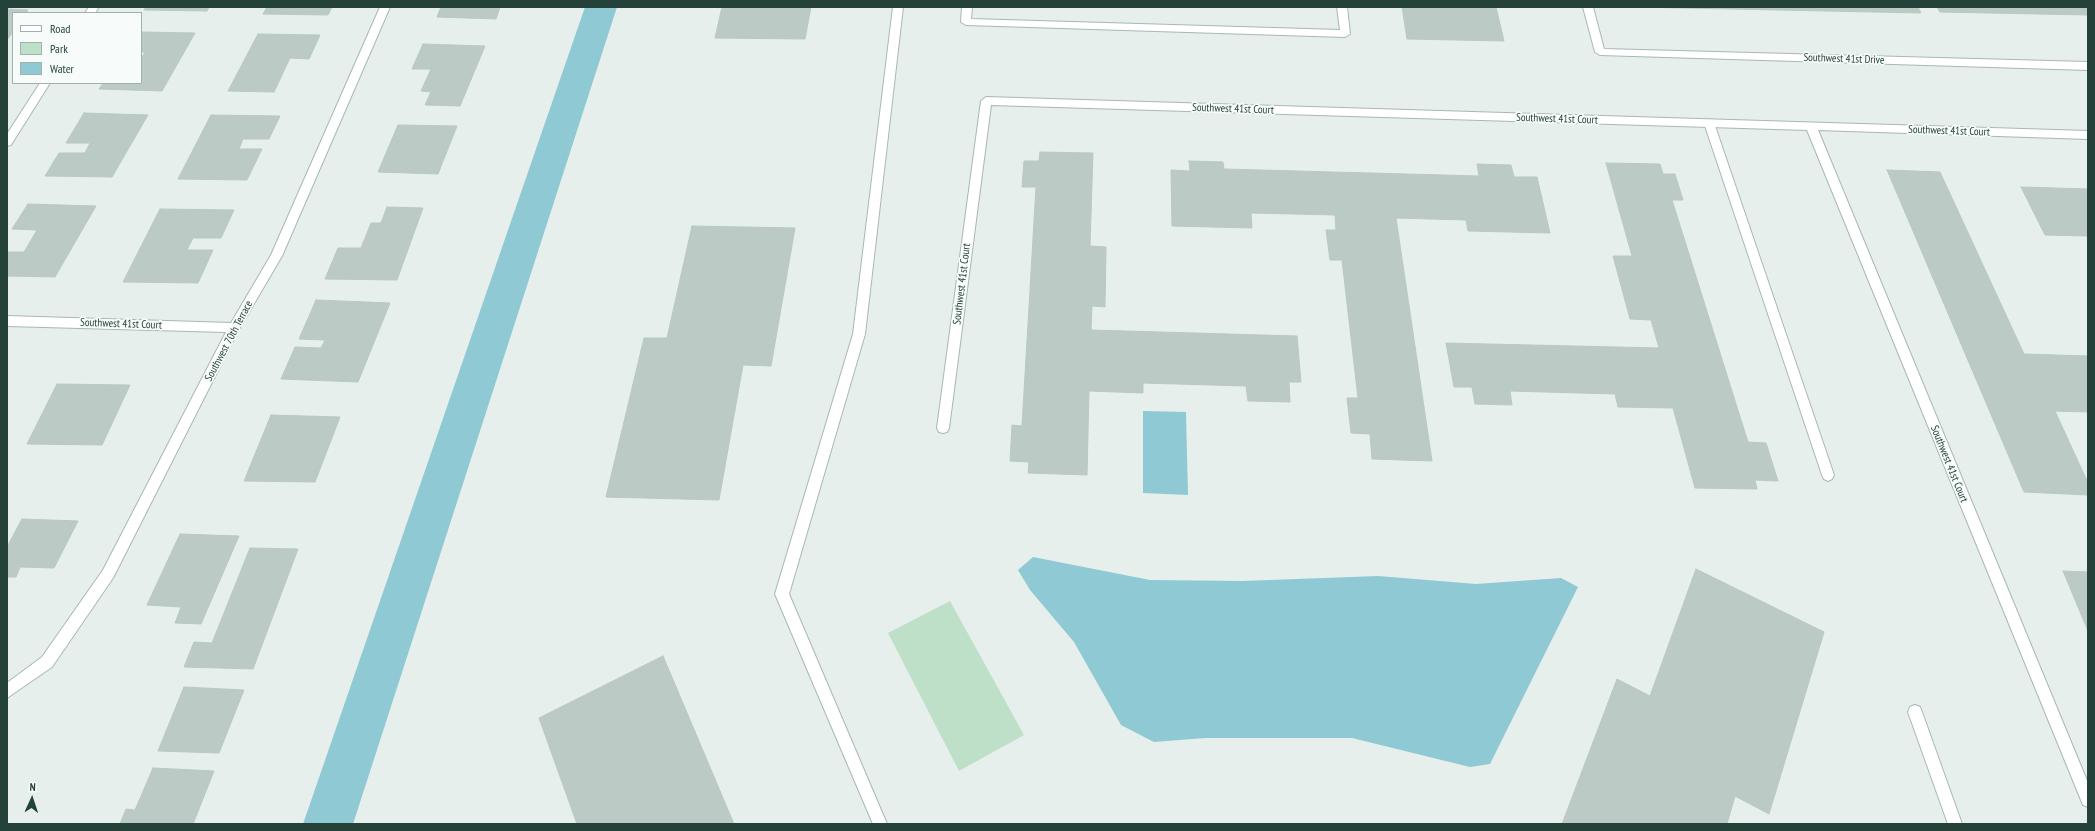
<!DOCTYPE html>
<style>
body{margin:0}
#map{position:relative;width:2095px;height:831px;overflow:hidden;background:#e6efeb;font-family:"PT Sans Narrow",sans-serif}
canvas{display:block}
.frame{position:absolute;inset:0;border:8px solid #24423a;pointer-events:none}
.legend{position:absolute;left:12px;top:12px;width:130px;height:72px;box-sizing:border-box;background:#f7fbf9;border:1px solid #a3b1ad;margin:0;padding:5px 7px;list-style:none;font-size:12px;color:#24423a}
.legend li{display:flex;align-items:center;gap:8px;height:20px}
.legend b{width:20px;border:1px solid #a3b1ad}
.north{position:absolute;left:12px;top:779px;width:40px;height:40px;-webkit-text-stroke:3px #f7fbf9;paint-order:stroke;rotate:3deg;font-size:11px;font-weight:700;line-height:16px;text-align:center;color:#24423a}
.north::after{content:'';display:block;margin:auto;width:14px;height:18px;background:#24423a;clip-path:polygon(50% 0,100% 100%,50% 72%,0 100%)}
</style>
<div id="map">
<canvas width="2095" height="831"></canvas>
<div class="frame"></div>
<ul class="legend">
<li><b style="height:5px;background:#fff"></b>Road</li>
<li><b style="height:11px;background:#bfe0c8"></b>Park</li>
<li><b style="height:11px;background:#8ec9d4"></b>Water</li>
</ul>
<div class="north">N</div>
</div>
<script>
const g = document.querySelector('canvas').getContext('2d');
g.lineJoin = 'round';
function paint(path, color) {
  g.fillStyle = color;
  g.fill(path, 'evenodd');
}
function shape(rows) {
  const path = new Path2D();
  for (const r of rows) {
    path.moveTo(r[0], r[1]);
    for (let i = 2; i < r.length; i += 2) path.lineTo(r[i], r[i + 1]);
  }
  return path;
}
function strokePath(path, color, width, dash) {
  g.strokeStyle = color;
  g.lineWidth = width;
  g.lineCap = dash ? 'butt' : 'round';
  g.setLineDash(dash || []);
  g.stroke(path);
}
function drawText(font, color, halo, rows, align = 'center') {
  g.font = font + ' "PT Sans Narrow",sans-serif';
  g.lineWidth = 3.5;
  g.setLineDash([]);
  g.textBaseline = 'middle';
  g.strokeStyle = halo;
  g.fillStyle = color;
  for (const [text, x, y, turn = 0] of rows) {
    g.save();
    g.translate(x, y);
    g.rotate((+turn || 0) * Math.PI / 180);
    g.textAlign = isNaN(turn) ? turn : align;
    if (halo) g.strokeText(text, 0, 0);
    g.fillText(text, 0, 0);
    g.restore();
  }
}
paint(shape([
 [950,601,1024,735,959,771,888,633]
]), '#bfe0c8');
paint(shape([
 [1143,411,1186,412,1188,495,1143,493],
 [1033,557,1150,580,1243,581,1378,576,1476,584,1561,578,1578,587,1490,764,1470,767,1352,738,1205,738,1154,742,1121,725,1074,642,1030,590,1018,570]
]), '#8ec9d4');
paint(shape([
 [585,7,617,7,353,824,303,824,585,7]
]), '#8ec9d4');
const building = shape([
 [146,7,209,7,207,11,144,10,146,7],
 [267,7,332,7,328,15,263,14,267,7],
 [441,7,500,7,496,19,437,17,441,7],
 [722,7,811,7,805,39,715,38,722,7],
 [1402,7,1496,7,1504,41,1407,39,1402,7],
 [1634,7,1918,7,1921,13,1634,7],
 [1937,7,2088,7,2088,15,1940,12,1937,7],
 [7,9,28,10,26,13,13,13,13,32,7,40,7,9],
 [141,32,195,33,162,91,99,89,103,83,141,83,141,59,145,52,141,52,141,32],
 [258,34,320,35,309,59,290,58,274,92,228,91,258,34],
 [423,44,485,46,460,106,425,105,431,92,421,91,431,69,412,69,423,44],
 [84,113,148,115,112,177,45,176,59,153,85,153,90,143,66,143,84,113],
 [211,115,280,116,269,139,243,139,239,149,262,149,247,180,178,179,211,115],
 [398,125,457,126,438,174,378,172,398,125],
 [1040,152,1093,153,1090,246,1106,247,1105,307,1092,306,1091,330,1297,336,1301,382,1289,382,1290,402,1248,401,1246,386,1143,383,1143,393,1089,391,1087,475,1028,473,1029,462,1010,461,1012,425,1022,426,1036,187,1022,187,1024,161,1039,161,1040,152],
 [1189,161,1223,162,1224,169,1479,176,1477,164,1511,165,1514,177,1537,177,1550,233,1468,231,1466,220,1396,218,1432,461,1372,459,1370,434,1351,433,1347,398,1358,398,1342,260,1330,260,1326,230,1336,230,1335,215,1251,213,1252,228,1172,226,1171,170,1190,171,1189,161],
 [1606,163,1660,164,1663,174,1675,174,1683,200,1672,200,1748,442,1766,443,1778,481,1755,480,1757,489,1695,488,1673,408,1618,407,1615,394,1510,391,1512,405,1475,404,1472,387,1454,387,1446,343,1659,348,1651,320,1630,319,1613,256,1632,256,1606,163],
 [1887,170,1940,172,2024,354,2088,356,2088,412,2055,411,2088,483,2088,495,2024,492,1887,170],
 [2021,187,2088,189,2088,236,2045,235,2021,187],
 [28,204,96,206,55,277,7,276,7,252,24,252,37,230,12,229,28,204],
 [387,207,423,208,397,280,325,279,338,248,361,248,371,223,381,223,387,207],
 [160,209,234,210,221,238,193,238,187,250,213,250,198,283,123,282,160,209],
 [692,226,795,228,771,366,743,365,719,500,606,497,644,338,667,338,692,226],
 [316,300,390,303,358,382,281,379,295,347,321,348,325,340,299,339,316,300],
 [57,384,130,385,102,445,27,444,57,384],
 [271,415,340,417,315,482,244,481,271,415],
 [22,519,78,521,54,568,20,567,16,577,7,577,7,547,22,519],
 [180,534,239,536,201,624,175,623,181,607,147,605,180,534],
 [250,548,298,549,253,669,184,667,194,642,212,643,250,548],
 [1696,569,1824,632,1769,814,1735,796,1727,824,1562,824,1617,679,1650,696,1696,569],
 [2063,571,2088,572,2088,631,2063,571],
 [663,656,734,824,577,824,539,718,663,656],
 [184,687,244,690,219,753,158,751,184,687],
 [153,768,214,771,193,824,120,824,126,809,135,810,153,768]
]);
paint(building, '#bbcac4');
strokePath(building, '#b8c9c2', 1);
const service = shape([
 [962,7,972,7,971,19,1340,30,1337,7,1347,7,1350,34,1345,37,966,25,961,22,962,7],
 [1583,7,1593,7,1604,49,2088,62,2088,70,1600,55,1595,52,1583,7],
 [1709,119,1714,123,1834,475,1832,479,1828,481,1824,479,1822,475,1704,123,1709,119]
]);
const minor = shape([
 [89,7,99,7,95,13,85,13,89,7],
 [380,7,390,7,282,256,238,331,113,578,52,667,7,698,7,683,42,657,103,570,226,332,7,326,7,316,231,323,271,255,380,7],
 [893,7,903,7,865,334,789,594,887,824,873,824,775,594,853,334,893,7],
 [40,83,50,83,11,145,7,146,7,134,40,83],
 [986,97,2088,131,2088,139,1818,130,2088,783,2088,807,2083,805,1807,130,991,105,949,428,947,432,943,433,939,432,937,428,981,101,986,97],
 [1915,705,1920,707,1922,712,1962,824,1948,824,1908,712,1910,707,1915,705]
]);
strokePath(service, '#a8b8b2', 2);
strokePath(minor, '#a8b8b2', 2);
paint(service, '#fff');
paint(minor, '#fff');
drawText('11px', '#24423a', '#f7fbf9', [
 ["Southwest 41st Drive",1844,59,2],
 ["Southwest 41st Court",1233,109,2],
 ["Southwest 41st Court",1557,119,2],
 ["Southwest 41st Court",1949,131,2],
 ["Southwest 41st Court",962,284,-83],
 ["Southwest 41st Court",121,324,2],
 ["Southwest 70th Terrace",229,341,-62],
 ["Southwest 41st Court",1949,464,68]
]);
</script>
